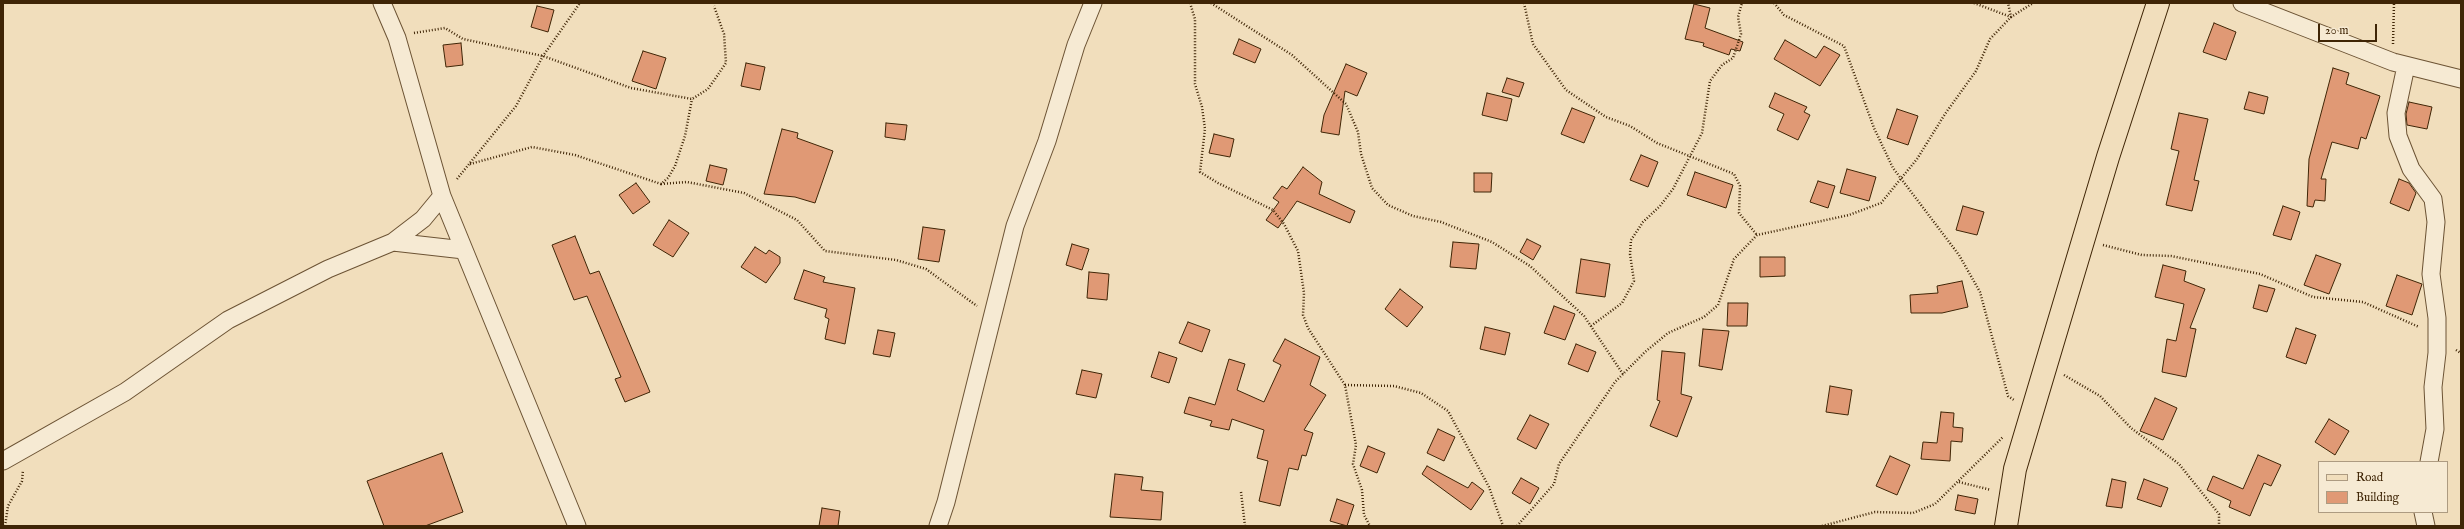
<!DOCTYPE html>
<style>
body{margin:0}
#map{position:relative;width:2464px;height:529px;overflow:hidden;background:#f1debc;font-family:"IM FELL English",serif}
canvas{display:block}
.frame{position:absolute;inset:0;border:4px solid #3f2506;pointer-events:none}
.legend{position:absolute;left:2318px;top:461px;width:130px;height:52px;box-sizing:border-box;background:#f6ead3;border:1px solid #ad9b81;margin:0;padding:5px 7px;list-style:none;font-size:12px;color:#3f2506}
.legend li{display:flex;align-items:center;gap:8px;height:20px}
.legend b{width:20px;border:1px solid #ad9b81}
.scale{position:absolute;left:2318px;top:24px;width:59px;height:18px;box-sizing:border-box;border:2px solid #3f2506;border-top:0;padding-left:5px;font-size:12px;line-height:14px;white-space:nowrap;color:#3f2506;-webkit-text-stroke:3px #f6ead3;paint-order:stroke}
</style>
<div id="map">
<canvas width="2464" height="529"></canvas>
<div class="frame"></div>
<ul class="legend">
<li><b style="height:5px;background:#f1debc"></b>Road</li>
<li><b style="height:11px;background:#e09975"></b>Building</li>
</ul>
<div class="scale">20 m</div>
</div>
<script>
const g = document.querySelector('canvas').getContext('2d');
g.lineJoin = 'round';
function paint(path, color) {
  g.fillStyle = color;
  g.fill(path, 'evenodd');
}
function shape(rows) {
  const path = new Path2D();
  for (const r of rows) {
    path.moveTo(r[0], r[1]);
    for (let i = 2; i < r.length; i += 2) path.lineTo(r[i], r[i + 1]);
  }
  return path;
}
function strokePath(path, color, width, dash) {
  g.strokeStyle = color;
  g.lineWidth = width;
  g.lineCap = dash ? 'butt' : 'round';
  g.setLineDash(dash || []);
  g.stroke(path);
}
const building = shape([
 [1694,4,1710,8,1705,28,1743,42,1740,51,1731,49,1729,55,1703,46,1704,43,1685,39,1694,4],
 [537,6,554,10,548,32,531,27,537,6],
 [2214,23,2236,32,2226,60,2203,52,2214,23],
 [1239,39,1261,49,1255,63,1233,54,1239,39],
 [1785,40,1816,58,1824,46,1840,55,1820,86,1774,59,1785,40],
 [461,43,463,65,446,67,443,45,461,43],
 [643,51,666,58,656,89,632,81,643,51],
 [746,63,765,67,760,90,741,86,746,63],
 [1346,64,1367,73,1357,96,1345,91,1339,135,1321,132,1324,115,1346,64],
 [2333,68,2349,73,2346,84,2380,96,2366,139,2361,137,2358,149,2332,142,2321,179,2326,179,2325,201,2315,200,2313,207,2307,206,2309,159,2333,68],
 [1507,78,1524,83,1519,97,1502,92,1507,78],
 [2249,92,2268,97,2264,114,2244,109,2249,92],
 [1487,93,1512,99,1507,121,1482,115,1487,93],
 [1775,93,1807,107,1804,112,1810,115,1798,140,1777,130,1784,114,1769,107,1775,93],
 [2409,102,2432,107,2427,129,2407,125,2406,114,2409,102],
 [1572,108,1595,117,1584,143,1561,134,1572,108],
 [1897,109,1918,116,1908,145,1887,138,1897,109],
 [2179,113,2208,119,2194,180,2199,181,2192,211,2166,205,2179,151,2171,149,2179,113],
 [886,123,907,125,905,140,885,137,886,123],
 [782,129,798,133,797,138,833,151,815,203,795,197,764,194,782,129],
 [1214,134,1234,139,1230,157,1209,153,1214,134],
 [1641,155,1658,162,1648,187,1630,180,1641,155],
 [710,165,727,169,723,185,706,181,710,165],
 [1303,167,1322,182,1319,194,1355,211,1350,223,1297,201,1278,228,1266,220,1279,202,1273,198,1282,186,1287,189,1303,167],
 [1847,169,1876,177,1869,201,1840,193,1847,169],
 [1695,172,1733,185,1726,208,1687,195,1695,172],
 [1474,173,1492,173,1491,192,1474,192,1474,173],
 [2399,179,2409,183,2416,193,2409,211,2390,203,2399,179],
 [1818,181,1835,186,1828,208,1810,202,1818,181],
 [636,183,650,202,633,214,619,195,636,183],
 [1963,206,1984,212,1977,235,1956,230,1963,206],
 [2283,206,2300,212,2291,240,2273,235,2283,206],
 [669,220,689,233,673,257,653,245,669,220],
 [923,227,945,230,939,262,918,259,923,227],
 [575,236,590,274,599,271,650,392,625,402,615,379,621,377,587,296,574,300,552,245,575,236],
 [1527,239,1541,246,1533,260,1520,252,1527,239],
 [1453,242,1479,244,1476,269,1450,267,1453,242],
 [1072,244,1089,249,1082,270,1066,265,1072,244],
 [755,247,766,254,769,250,780,257,780,263,766,283,741,267,755,247],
 [2316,255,2341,264,2329,294,2304,285,2316,255],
 [1760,257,1785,257,1785,276,1760,277,1760,257],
 [1581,259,1610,264,1605,297,1576,293,1581,259],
 [2163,265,2186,271,2184,281,2205,289,2190,328,2196,329,2186,377,2162,372,2167,339,2176,341,2184,304,2155,297,2163,265],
 [804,270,825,277,823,282,855,288,845,344,825,339,829,319,825,317,827,309,794,299,804,270],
 [1089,272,1109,274,1107,300,1087,298,1089,272],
 [2397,275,2422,284,2412,315,2386,306,2397,275],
 [1962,281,1968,307,1942,313,1911,313,1910,295,1938,293,1937,286,1962,281],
 [2259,285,2275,289,2267,312,2253,308,2259,285],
 [1400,289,1423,307,1407,327,1385,309,1400,289],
 [1728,303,1748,303,1747,326,1727,326,1728,303],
 [1554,306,1575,314,1565,340,1544,333,1554,306],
 [1188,322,1210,330,1202,352,1179,343,1188,322],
 [1485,327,1510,333,1505,355,1480,349,1485,327],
 [2296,328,2316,335,2306,364,2286,357,2296,328],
 [1703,329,1729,331,1722,370,1699,366,1703,329],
 [878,330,895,333,890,357,873,354,878,330],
 [1285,339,1320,357,1310,385,1326,395,1304,430,1313,433,1306,456,1302,455,1298,470,1289,468,1280,506,1259,501,1268,461,1257,458,1264,430,1232,419,1229,430,1210,426,1212,421,1184,413,1189,397,1215,405,1229,359,1245,364,1237,390,1264,402,1281,365,1273,361,1285,339],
 [1576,344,1596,352,1588,372,1568,364,1576,344],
 [1662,351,1685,353,1681,394,1692,397,1677,437,1650,426,1660,401,1657,400,1662,351],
 [1159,352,1177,358,1169,383,1151,377,1159,352],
 [1082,370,1102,374,1096,398,1076,394,1082,370],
 [1830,386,1852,390,1848,415,1826,412,1830,386],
 [2155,398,2177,408,2163,440,2140,431,2155,398],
 [1941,412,1954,413,1953,427,1963,428,1962,442,1951,441,1950,461,1921,459,1923,442,1937,443,1941,412],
 [1530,415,1549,424,1536,449,1517,439,1530,415],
 [2329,419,2349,431,2335,455,2315,442,2329,419],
 [1438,429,1455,437,1444,461,1427,453,1438,429],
 [1368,446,1385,453,1377,473,1360,466,1368,446],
 [442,453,463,512,425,526,384,526,367,481,442,453],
 [2258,455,2281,465,2271,486,2264,483,2250,516,2229,507,2231,501,2207,490,2213,476,2243,489,2258,455],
 [1890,456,1910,465,1897,495,1876,486,1890,456],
 [1427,466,1468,488,1472,482,1484,491,1471,510,1422,474,1427,466],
 [1115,474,1143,477,1141,490,1163,492,1161,520,1110,517,1115,474],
 [1521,478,1539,488,1530,504,1512,493,1521,478],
 [2112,479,2126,482,2122,508,2106,506,2112,479],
 [2144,479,2168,488,2161,507,2137,499,2144,479],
 [1958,495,1978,499,1975,514,1955,510,1958,495],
 [1337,499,1354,505,1347,526,1330,521,1337,499],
 [822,508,840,511,838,526,819,526,822,508]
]);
paint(building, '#e09975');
strokePath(building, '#3f2506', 1);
const minor = shape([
 [382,3,397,38,442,196,577,526],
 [2242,3,2393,62,2461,79],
 [2406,66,2396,113,2398,136,2411,169,2433,199,2436,222,2431,274,2437,318,2437,353,2433,387,2435,429,2429,462],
 [393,242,423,219,442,196],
 [3,461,125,392,228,320,328,269,393,242,464,250],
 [2423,512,2426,526],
 [938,526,946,502,1015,226,1047,141,1076,45,1093,3]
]);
const primary = shape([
 [2006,526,2015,469,2108,157,2158,3]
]);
strokePath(minor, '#6c5334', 19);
strokePath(primary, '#3f2506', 24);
strokePath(shape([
 [1190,3,1195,19,1195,84,1202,107,1205,129,1200,172,1218,183,1273,210,1284,224,1298,251,1304,293,1303,315,1308,328,1345,385,1356,445,1353,464,1362,490,1364,515,1370,526],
 [1211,3,1292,55,1346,104,1358,132,1361,154,1372,188,1388,205,1413,216,1441,222,1492,242,1530,266,1584,316,1623,374],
 [1524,3,1533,44,1566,90,1606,117,1630,126,1657,143,1734,174,1740,186,1739,213,1757,235],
 [1774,3,1784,15,1844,46,1874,128,1893,168,1959,255,1980,292,2008,396,2014,400],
 [1974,3,2011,17,2008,3],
 [414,33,445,28,463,39,543,56,631,88,692,99,708,89,726,63,724,34,714,6],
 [2393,44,2394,3],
 [470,164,532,147,575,155,661,184,668,178,675,166,685,136,692,99],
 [457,179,516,106,543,56,580,3],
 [661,184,687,182,744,193,797,220,825,251,896,260,926,269,977,306],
 [2103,245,2142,255,2171,256,2260,274,2313,297,2363,302,2419,327],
 [1591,326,1622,303,1634,281,1630,254,1631,240,1643,222,1660,206,1673,189,1702,133,1710,81,1722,65,1733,58,1741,34,1738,17,1742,3],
 [2456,350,2461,353],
 [2064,375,2100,396,2131,428,2179,464,2219,514,2219,526],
 [1345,385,1394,386,1421,393,1448,411,1489,487,1503,526],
 [1959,482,1991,490],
 [1241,492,1245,526],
 [5,526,8,506,22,481,23,470],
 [1517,526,1554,484,1559,464,1615,382,1645,352,1668,333,1704,317,1718,305,1734,259,1757,235,1849,215,1881,203,1917,159,1945,114,1976,71,1990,39,2011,17,2033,3],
 [1822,526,1875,512,1913,513,1935,504,2003,437]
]), '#3f2506', 2.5, [1, 2]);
strokePath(minor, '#f6ead3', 17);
strokePath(primary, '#f1debc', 22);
</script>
